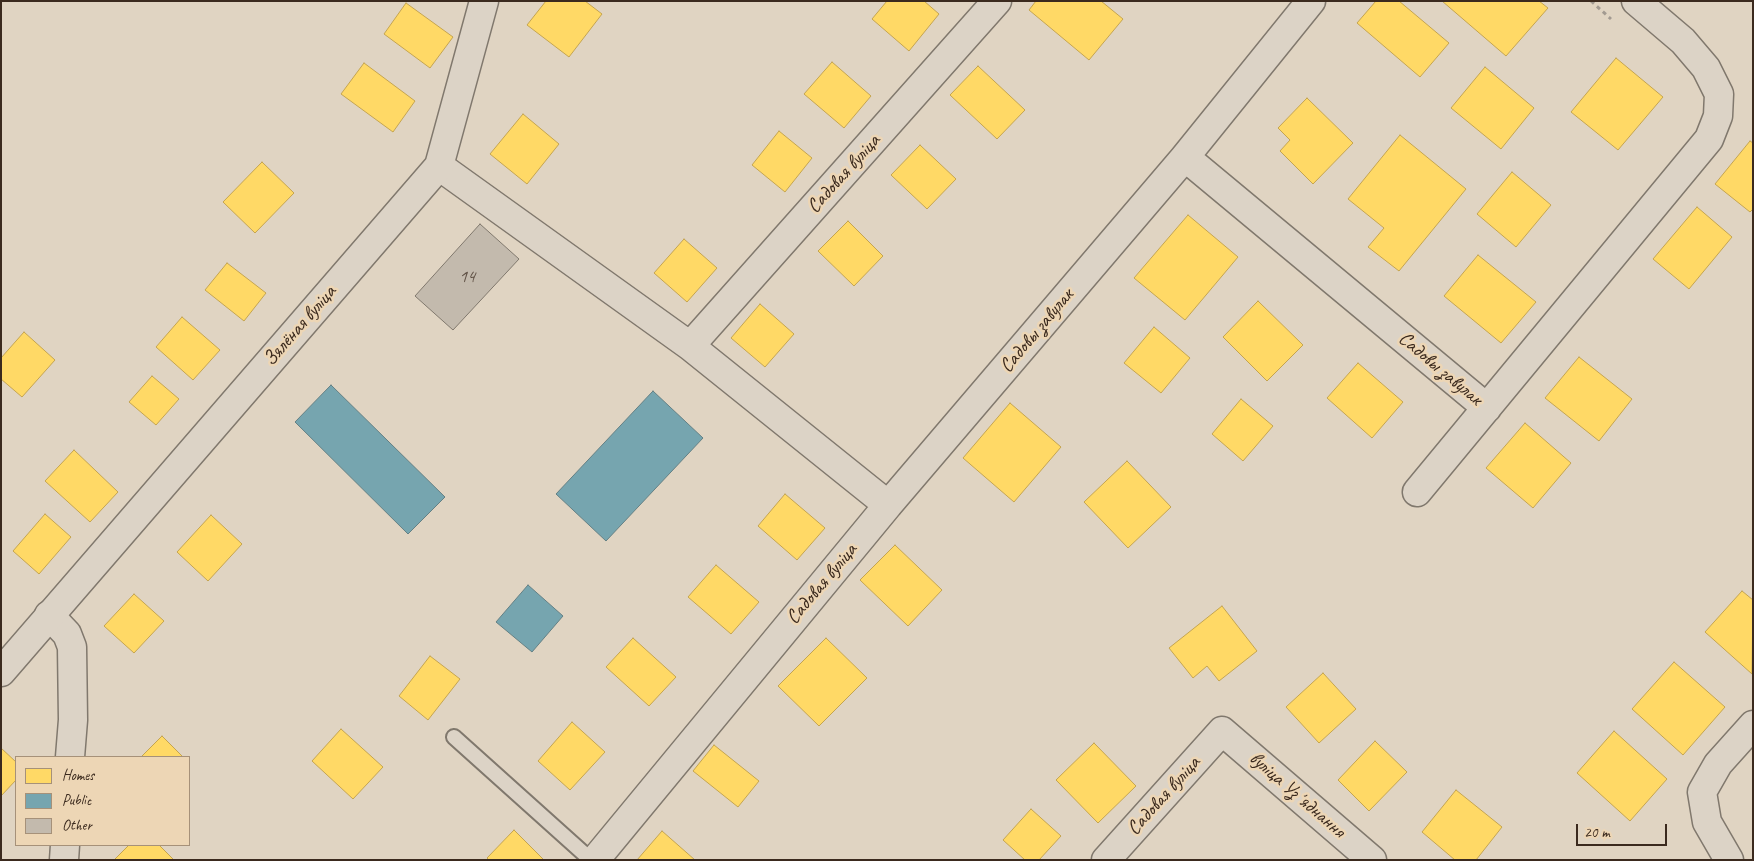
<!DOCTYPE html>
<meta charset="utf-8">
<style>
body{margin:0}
#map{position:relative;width:1754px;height:861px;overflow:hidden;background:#e0d4c2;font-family:Caveat,sans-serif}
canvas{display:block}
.frame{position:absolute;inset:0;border:2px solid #3b2a1e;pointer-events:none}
.legend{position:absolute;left:15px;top:756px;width:175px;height:90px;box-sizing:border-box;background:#edd6b5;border:1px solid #a69179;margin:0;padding:6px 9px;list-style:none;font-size:15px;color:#3b2a1e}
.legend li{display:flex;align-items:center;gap:10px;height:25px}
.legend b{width:25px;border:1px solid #a69179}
.scale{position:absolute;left:1576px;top:824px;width:91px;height:22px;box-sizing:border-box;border:2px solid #3b2a1e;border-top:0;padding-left:6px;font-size:15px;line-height:18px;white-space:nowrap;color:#3b2a1e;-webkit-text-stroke:4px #edd6b5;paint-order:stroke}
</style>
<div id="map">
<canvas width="1754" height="861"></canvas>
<div class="frame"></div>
<ul class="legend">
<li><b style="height:14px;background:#ffd966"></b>Homes</li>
<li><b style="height:14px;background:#76a5af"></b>Public</li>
<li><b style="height:14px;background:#c3baad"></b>Other</li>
</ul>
<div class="scale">20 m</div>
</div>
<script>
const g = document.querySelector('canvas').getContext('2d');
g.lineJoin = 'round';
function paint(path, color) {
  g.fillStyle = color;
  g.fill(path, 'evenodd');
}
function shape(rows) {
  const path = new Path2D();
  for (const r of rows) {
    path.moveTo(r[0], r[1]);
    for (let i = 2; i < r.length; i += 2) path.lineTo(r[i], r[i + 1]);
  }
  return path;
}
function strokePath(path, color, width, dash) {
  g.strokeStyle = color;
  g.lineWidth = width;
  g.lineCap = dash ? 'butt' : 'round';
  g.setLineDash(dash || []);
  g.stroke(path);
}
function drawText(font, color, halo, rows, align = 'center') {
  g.font = font + ' Caveat,sans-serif';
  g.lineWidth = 5;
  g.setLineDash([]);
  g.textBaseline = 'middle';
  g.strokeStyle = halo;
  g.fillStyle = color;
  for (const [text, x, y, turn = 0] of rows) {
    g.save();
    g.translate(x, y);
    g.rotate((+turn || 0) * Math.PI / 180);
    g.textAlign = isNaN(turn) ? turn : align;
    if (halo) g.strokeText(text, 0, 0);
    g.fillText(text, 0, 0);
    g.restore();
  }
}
const homes = shape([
 [546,1,585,1,602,14,569,57,527,25,546,1],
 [887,1,924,1,939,14,909,51,872,19,887,1],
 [1036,1,1101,1,1123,19,1089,60,1029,10,1036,1],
 [1376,1,1399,1,1449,43,1420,77,1357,23,1376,1],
 [1442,1,1539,1,1548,8,1506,56,1442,1],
 [406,3,453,37,430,68,384,34,406,3],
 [1616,58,1663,97,1618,150,1571,112,1616,58],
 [832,62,871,96,844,128,804,94,832,62],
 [364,63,415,101,393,132,341,94,364,63],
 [978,66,1025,110,997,139,950,95,978,66],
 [1485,67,1534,108,1501,149,1451,108,1485,67],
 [1307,98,1353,143,1313,184,1280,151,1290,140,1278,128,1307,98],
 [523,114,559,144,527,184,490,154,523,114],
 [779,131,812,158,785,192,752,165,779,131],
 [1400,135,1466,189,1399,271,1368,247,1384,228,1348,199,1400,135],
 [1750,141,1753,143,1753,209,1750,212,1715,184,1750,141],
 [920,145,956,179,927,209,891,175,920,145],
 [262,162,294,193,255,233,223,202,262,162],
 [1512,172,1551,205,1516,247,1477,214,1512,172],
 [1697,207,1732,237,1689,289,1653,259,1697,207],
 [1188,215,1238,257,1185,320,1134,278,1188,215],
 [848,221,883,256,854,286,818,251,848,221],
 [684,239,717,268,687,302,654,273,684,239],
 [1478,255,1536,302,1501,343,1444,296,1478,255],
 [227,263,266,293,244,321,205,290,227,263],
 [1258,301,1303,345,1267,381,1223,337,1258,301],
 [760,304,794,334,765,367,731,338,760,304],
 [182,317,220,350,193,380,156,347,182,317],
 [1154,327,1190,358,1161,393,1124,363,1154,327],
 [24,332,55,360,22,397,1,379,1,358,24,332],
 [1579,357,1632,399,1599,441,1545,398,1579,357],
 [1358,363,1403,402,1372,438,1327,398,1358,363],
 [152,376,179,399,156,425,129,402,152,376],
 [1241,399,1273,426,1243,461,1212,434,1241,399],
 [1010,403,1061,447,1014,502,963,458,1010,403],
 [1525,423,1571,463,1533,508,1486,468,1525,423],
 [74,450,118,492,90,522,45,481,74,450],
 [1127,461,1171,507,1128,548,1084,502,1127,461],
 [785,494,825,528,797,560,758,526,785,494],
 [45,514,71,537,39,574,13,551,45,514],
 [211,515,242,544,208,581,177,552,211,515],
 [895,545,942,590,908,626,860,580,895,545],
 [716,565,759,602,731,634,688,597,716,565],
 [1742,591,1753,600,1752,674,1705,632,1742,591],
 [134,594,164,621,134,653,104,626,134,594],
 [1222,606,1257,651,1219,681,1207,666,1193,678,1169,648,1222,606],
 [633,638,676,677,649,706,606,667,633,638],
 [826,638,867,678,819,726,778,686,826,638],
 [430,656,460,679,428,720,399,696,430,656],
 [1674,662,1725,707,1683,755,1632,709,1674,662],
 [1323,673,1356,709,1319,743,1286,707,1323,673],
 [572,722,605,752,570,790,538,761,572,722],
 [341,729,383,767,353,799,312,761,341,729],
 [1614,731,1667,779,1630,821,1577,773,1614,731],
 [162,736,183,757,141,757,162,736],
 [1375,741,1407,772,1369,811,1338,780,1375,741],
 [1094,743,1136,786,1098,823,1056,780,1094,743],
 [714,745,759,781,738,807,693,771,714,745],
 [1,748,16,762,16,780,1,796,1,748],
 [1456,790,1502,827,1476,860,1455,860,1422,832,1456,790],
 [1031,809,1061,836,1039,860,1025,860,1003,840,1031,809],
 [514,830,544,860,489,860,487,858,514,830],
 [662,831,695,860,637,860,662,831],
 [129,845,159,845,174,860,114,860,129,845]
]);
paint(homes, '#ffd966');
strokePath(homes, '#c4a450', 1);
const public = shape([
 [331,385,445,497,408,534,295,422,331,385],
 [653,391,703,438,606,541,556,494,653,391],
 [528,585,563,616,532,652,496,622,528,585]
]);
paint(public, '#76a5af');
strokePath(public, '#648084', 1);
const building = shape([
 [480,224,519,259,453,330,415,296,480,224]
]);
paint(building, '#c3baad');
strokePath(building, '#80786d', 1);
const lane = shape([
 [454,737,591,860]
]);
const street = shape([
 [1185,157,1487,408],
 [439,166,690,346,888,505,595,860],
 [690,346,997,1],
 [1417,492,1709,139,1718,116,1719,94,1706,68,1683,41,1636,1],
 [888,505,1185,157,1311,1],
 [49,615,67,634,72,647,73,720,70,757],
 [64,860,65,845],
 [1106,860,1222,731,1372,860],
 [1729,860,1707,822,1702,792,1718,764,1753,725]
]);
const secondary = shape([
 [1,672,439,166,484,1]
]);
strokePath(lane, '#80786d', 18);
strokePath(street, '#80786d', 31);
strokePath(secondary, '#80786d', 31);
strokePath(shape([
 [1591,1,1611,19]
]), '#a29a91', 3, [4, 4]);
strokePath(lane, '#dcd3c6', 14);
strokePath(street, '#dcd3c6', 28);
strokePath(secondary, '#dcd3c6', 28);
drawText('18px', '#5d4e42', null, [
 ["14",467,277]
]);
drawText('20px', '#3b2a1e', '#edd6b5', [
 ["Садовая вуліца",844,174,-48],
 ["Зялёная вуліца",300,326,-49],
 ["Садовы завулак",1037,331,-50],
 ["Садовы завулак",1440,369,40],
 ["Садовая вуліца",822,584,-50],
 ["вуліца Узʼяднання",1297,795,41],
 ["Садовая вуліца",1164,796,-48]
]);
</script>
